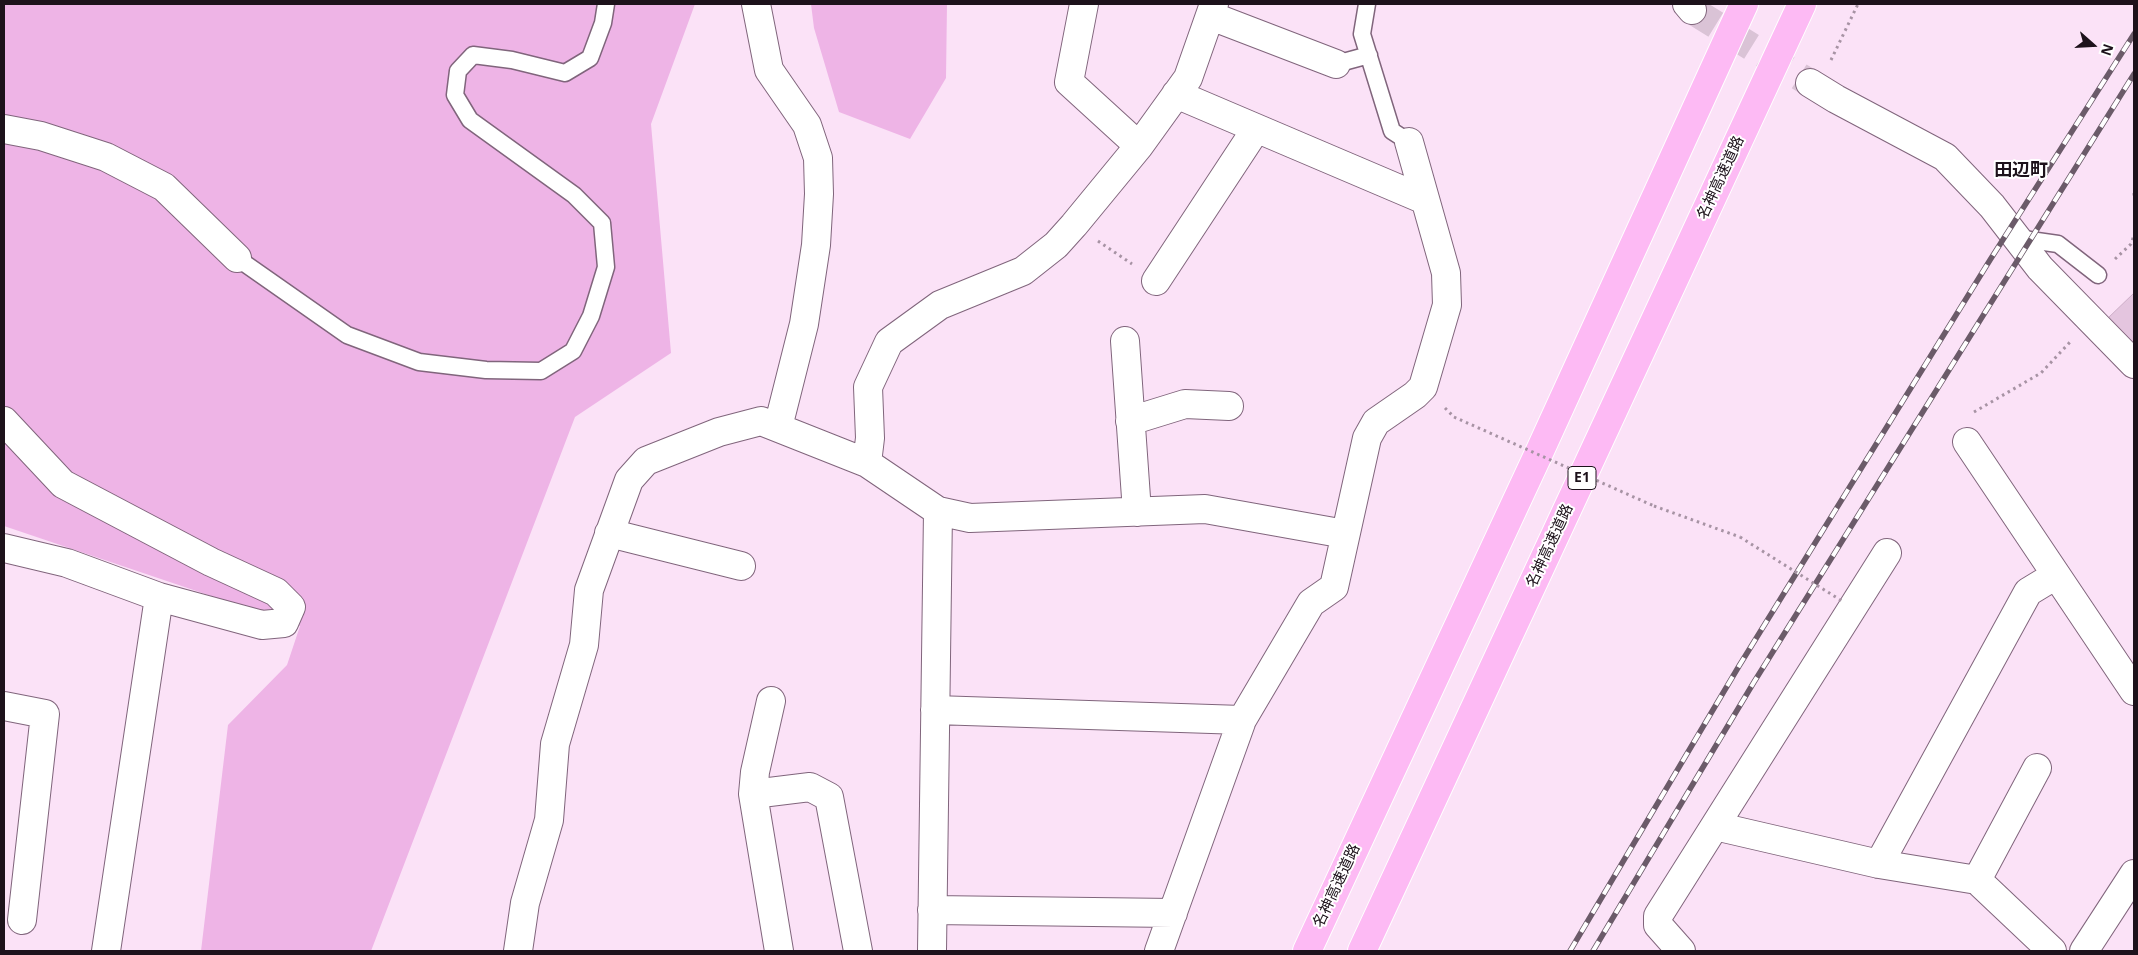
<!DOCTYPE html>
<meta charset="utf-8">
<style>
body{margin:0}
#map{position:relative;width:2138px;height:955px;overflow:hidden;background:#fbe2f7;font-family:"Open Sans",sans-serif}
canvas{display:block}
.frame{position:absolute;inset:0;border:5px solid #1d121b;pointer-events:none}
.north{position:absolute;left:2068px;top:20px;width:50px;height:50px;-webkit-text-stroke:4px #fff;paint-order:stroke;rotate:109deg;font-size:14px;font-weight:700;line-height:20px;text-align:center;color:#1d121b}
.north::after{content:'';display:block;margin:auto;width:18px;height:22px;background:#1d121b;clip-path:polygon(50% 0,100% 100%,50% 72%,0 100%)}
</style>
<div id="map">
<canvas width="2138" height="955"></canvas>
<div class="frame"></div>
<div class="north">N</div>
</div>
<script>
const g = document.querySelector('canvas').getContext('2d');
g.lineJoin = 'round';
function paint(path, color) {
  g.fillStyle = color;
  g.fill(path, 'evenodd');
}
function shape(rows) {
  const path = new Path2D();
  for (const r of rows) {
    path.moveTo(r[0], r[1]);
    for (let i = 2; i < r.length; i += 2) path.lineTo(r[i], r[i + 1]);
  }
  return path;
}
function strokePath(path, color, width, dash) {
  g.strokeStyle = color;
  g.lineWidth = width;
  g.lineCap = dash ? 'butt' : 'round';
  g.setLineDash(dash || []);
  g.stroke(path);
}
function drawText(font, color, halo, rows, align = 'center') {
  g.font = font + ' "Open Sans","Noto Sans JP",sans-serif';
  g.lineWidth = 4;
  g.setLineDash([]);
  g.textBaseline = 'middle';
  g.strokeStyle = halo;
  g.fillStyle = color;
  for (const [text, x, y, turn = 0] of rows) {
    g.save();
    g.translate(x, y);
    g.rotate((+turn || 0) * Math.PI / 180);
    g.textAlign = isNaN(turn) ? turn : align;
    if (halo) g.strokeText(text, 0, 0);
    g.fillText(text, 0, 0);
    g.restore();
  }
}
paint(shape([
 [4,4,695,4,651,124,671,353,575,417,371,951,201,951,228,725,287,665,300,626,4,526],
 [811,4,947,4,946,78,910,139,839,112,814,28]
]), '#eeb4e6');
const building = shape([
 [2134,293,2134,349,2107,319,2134,293]
]);
paint(building, '#e4c5df');
strokePath(building, '#cbadc6', 1);
strokePath(shape([
 [1692,10,1810,83]
]), '#dac3d6', 28, [28, 14]);
const lane = shape([
 [1367,4,1362,34,1392,131,1409,142],
 [1336,64,1369,55],
 [2016,238,2058,244,2098,275],
 [237,258,347,335,419,362,486,370,541,371,573,351,591,316,606,267,602,223,574,195,470,120,455,95,458,71,473,55,512,60,565,73,590,58,603,23,606,4]
]);
const street = shape([
 [756,4,769,70,807,125,818,158,819,194,816,245,804,324,778,427],
 [1084,4,1069,82,1139,146],
 [1687,4,1692,10],
 [1211,16,1336,64],
 [1810,83,1836,99,1945,157,1992,206,2040,268,2134,364],
 [1176,94,1425,200],
 [4,129,41,136,106,157,164,187,237,258],
 [1156,281,1256,129],
 [1125,341,1137,512],
 [4,421,63,484,211,562,276,592,291,607,284,623,262,625,159,597,67,563,4,548],
 [1130,421,1185,404,1229,406],
 [1967,442,2134,691],
 [938,511,970,518,1205,509,1345,534],
 [609,533,741,566],
 [771,701,755,772,753,794,779,951],
 [4,706,45,714,22,920],
 [935,710,1242,720],
 [753,794,810,787,829,797,858,951],
 [1715,826,1879,864,1977,880,2052,951],
 [1879,864,2028,592,2056,575],
 [1977,880,2037,768],
 [932,910,1173,913],
 [106,951,159,597],
 [518,951,525,903,549,820,555,744,584,645,589,590,629,480,646,461,719,432,761,421,867,463],
 [932,951,938,511,867,463,870,438,868,387,889,342,940,305,1023,271,1056,245,1074,225,1139,146,1188,78,1214,4],
 [1159,951,1242,720,1311,603,1334,587,1367,438,1376,422,1415,395,1423,387,1447,305,1446,273,1409,142],
 [1681,951,1658,925,1658,916,1887,553],
 [2084,951,2134,874]
]);
const highway = shape([
 [1307,951,1538,455,1744,4],
 [1362,951,1802,4]
]);
strokePath(lane, '#80657c', 19);
strokePath(street, '#80657c', 30);
strokePath(highway, '#fff', 30);
strokePath(shape([
 [1831,60,1858,4],
 [2134,193,2134,198],
 [1098,241,1132,264],
 [2115,259,2131,244,2134,235],
 [1445,408,1454,417],
 [1974,412,2041,373,2071,341],
 [1654,506,1740,537]
]), '#a793a4', 3, [2.5, 4]);
strokePath(lane, '#fff', 16);
strokePath(street, '#fff', 28);
strokePath(highway, '#fdbaf4', 28);
const rail = shape([
 [1570,951,1739,666,1990,260,2134,34],
 [1593,951,1754,682,2134,74]
]);
strokePath(rail, '#6b5b69', 5.5);
strokePath(rail, '#fff', 4, [11]);
strokePath(shape([
 [1454,417,1654,506],
 [1740,537,1842,601]
]), '#a793a4', 3, [2.5, 4]);
for (const [x, y, w] of [
 [1582,478,28]
]) {
  const box = new Path2D();
  box.roundRect(x - w / 2, y - 11.5, w, 23, 4);
  g.fillStyle = '#fff';
  g.fill(box);
  strokePath(box, '#1d121b', 1);
}
drawText('bold 14px', '#1d121b', null, [
 ["E1",1582,478]
]);
drawText('15px', '#1d121b', '#fff', [
 ["名神高速道路",1721,178,-65],
 ["名神高速道路",1550,546,-65],
 ["名神高速道路",1337,886,-65]
]);
drawText('bold 18px', '#1d121b', '#fff', [
 ["田辺町",2021,171]
]);
</script>
